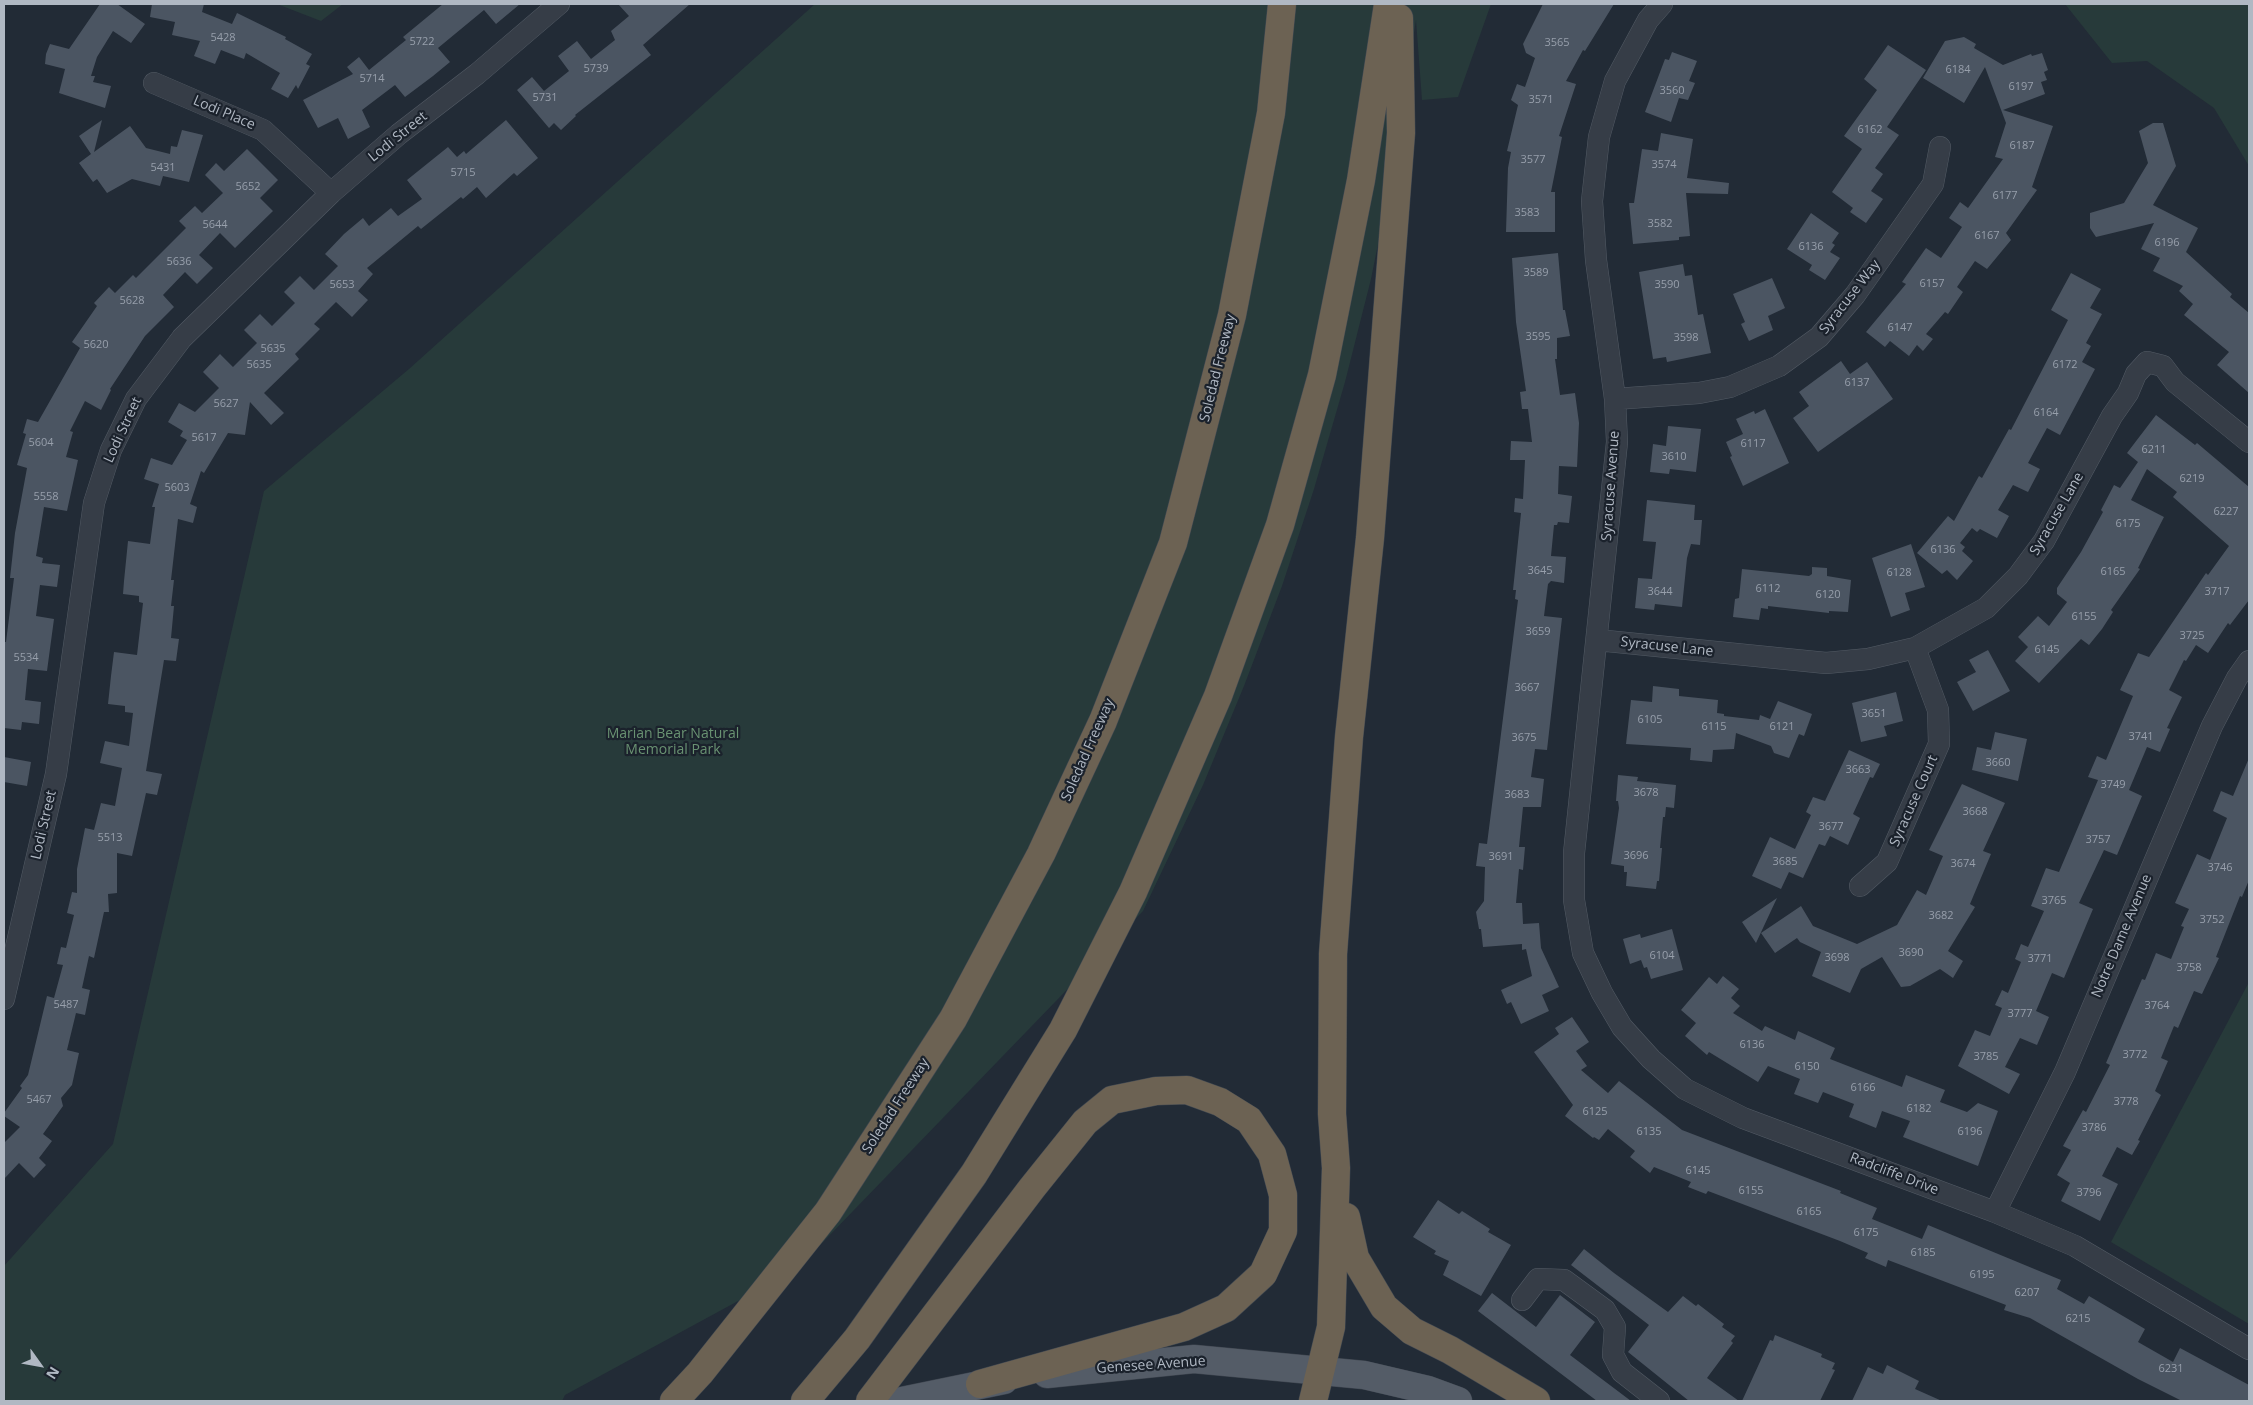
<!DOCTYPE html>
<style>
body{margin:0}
#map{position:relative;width:2253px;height:1405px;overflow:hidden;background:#222b36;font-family:"Open Sans",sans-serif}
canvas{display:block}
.frame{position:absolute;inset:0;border:5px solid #b0b8c3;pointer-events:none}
.north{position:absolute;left:15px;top:1340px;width:50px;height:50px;-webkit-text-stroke:4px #1b222c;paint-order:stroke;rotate:122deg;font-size:14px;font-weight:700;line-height:20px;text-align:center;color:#b0b8c3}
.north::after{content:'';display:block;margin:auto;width:18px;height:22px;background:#b0b8c3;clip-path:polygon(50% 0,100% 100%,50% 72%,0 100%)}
</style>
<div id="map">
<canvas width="2253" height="1405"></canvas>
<div class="frame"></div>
<div class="north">N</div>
</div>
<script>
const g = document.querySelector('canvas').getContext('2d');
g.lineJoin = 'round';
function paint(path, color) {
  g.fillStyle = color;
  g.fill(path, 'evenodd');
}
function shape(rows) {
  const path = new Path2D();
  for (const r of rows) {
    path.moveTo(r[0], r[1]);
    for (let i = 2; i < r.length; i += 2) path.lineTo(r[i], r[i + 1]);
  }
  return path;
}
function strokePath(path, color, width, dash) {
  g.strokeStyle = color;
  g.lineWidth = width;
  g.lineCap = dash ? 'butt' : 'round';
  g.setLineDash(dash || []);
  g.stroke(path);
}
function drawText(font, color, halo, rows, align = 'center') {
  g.font = font + ' "Open Sans",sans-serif';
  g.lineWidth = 4.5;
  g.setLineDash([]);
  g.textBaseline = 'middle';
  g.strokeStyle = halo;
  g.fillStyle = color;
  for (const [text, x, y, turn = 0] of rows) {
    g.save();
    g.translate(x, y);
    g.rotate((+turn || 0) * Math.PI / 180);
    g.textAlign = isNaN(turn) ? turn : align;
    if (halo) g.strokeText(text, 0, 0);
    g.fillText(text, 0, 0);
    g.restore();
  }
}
paint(shape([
 [277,4,343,4,321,21],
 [815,4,1491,4,1458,97,1422,100,1416,20,1392,174,1371,279,1345,382,1314,489,1282,586,1244,686,1203,785,1143,911,797,1269,565,1395,562,1401,4,1401,4,1266,113,1144,264,491,409,369],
 [2065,4,2249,4,2249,166,2214,108,2147,61,2112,63],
 [2249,982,2249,1324,2111,1242]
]), '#273a3a');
paint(shape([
 [100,4,117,4,145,24,131,43,113,31,97,57,91,76,95,76,93,82,111,86,105,108,59,93,65,69,45,64,46,54,50,44,69,49],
 [152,4,204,4,202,12,232,24,237,13,286,37,285,39,312,54,306,64,310,66,298,89,296,85,288,98,271,89,280,73,246,53,244,59,221,50,215,64,194,56,200,41,172,35,175,22,150,17],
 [443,4,520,4,496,24,484,10,438,48,450,62,433,76,405,97,395,85,362,110,370,127,348,139,338,118,318,128,303,100,353,74,347,67,359,57,369,70,406,40,403,37],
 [618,4,690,4,643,45,651,55,575,115,576,116,561,130,554,123,549,128,517,90,532,77,544,91,569,71,558,56,577,41,591,59,615,40,611,31,629,16],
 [1543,4,1614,4,1585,51,1583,50,1566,81,1576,84,1559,136,1562,137,1551,192,1555,192,1555,232,1506,232,1508,168,1511,152,1507,151,1518,105,1511,100,1517,84,1525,87,1535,58,1526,53,1523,44],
 [1964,37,1976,44,1974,48,2003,65,2031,54,2032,56,2042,53,2048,70,2044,72,2047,80,2041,82,2045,94,2003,110,2053,126,2032,187,2037,190,2006,233,2011,240,1987,269,1975,261,1957,287,1963,292,1948,314,1945,312,1926,334,1933,339,1923,351,1917,345,1909,356,1890,341,1885,347,1866,332,1906,284,1902,282,1926,248,1941,258,1962,227,1949,218,1960,202,1968,208,2003,159,1995,157,2006,123,1985,67,1964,103,1923,78,1945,41],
 [1888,45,1926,70,1887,127,1899,135,1875,168,1883,174,1871,191,1883,199,1866,223,1850,212,1853,208,1832,192,1862,149,1844,136,1877,90,1864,79],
 [1672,52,1697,61,1689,81,1695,83,1688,100,1679,98,1671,122,1645,112,1665,59,1669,60],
 [102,120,94,152,130,126,146,148,170,154,171,146,177,147,182,130,203,135,189,182,163,176,160,186,132,179,107,193,97,179,93,182,79,163,91,154,79,136],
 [506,120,538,158,517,176,514,173,486,198,477,187,463,199,461,197,421,229,418,226,367,268,373,274,358,291,368,300,352,317,336,302,314,324,320,329,295,354,299,359,264,393,284,413,271,425,250,402,245,435,228,433,204,473,201,471,190,504,197,507,193,523,178,519,171,580,174,580,171,606,174,606,171,638,179,639,176,661,164,660,146,771,162,774,157,795,146,793,132,856,117,853,117,893,108,894,109,912,104,912,94,958,89,956,82,988,90,990,85,1015,76,1013,67,1050,79,1053,72,1085,61,1098,63,1106,43,1134,52,1141,39,1158,46,1165,34,1178,19,1163,4,1179,4,1143,20,1127,4,1116,4,1113,22,1088,20,1086,28,1075,47,996,54,998,63,965,57,964,61,947,66,948,74,915,67,913,72,892,77,893,77,869,85,828,94,830,101,803,115,806,122,768,100,763,105,741,129,746,133,713,125,712,125,706,108,704,111,676,114,652,137,655,143,603,139,602,139,596,123,594,124,581,128,541,150,544,155,507,152,507,159,484,144,479,151,458,172,465,187,440,180,436,183,431,168,422,179,403,195,412,219,388,203,372,220,354,233,367,257,343,244,330,260,314,272,326,295,303,284,292,300,276,314,290,338,266,325,254,344,234,363,218,369,226,391,208,398,216,422,199,407,180,448,147,457,157,464,151,466,154],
 [2153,123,2163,123,2176,166,2153,205,2198,228,2186,252,2232,294,2230,297,2249,313,2249,393,2217,365,2229,352,2184,315,2193,304,2179,291,2183,286,2153,271,2160,258,2141,249,2154,223,2096,237,2090,228,2090,213,2124,203,2148,163,2139,131],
 [1661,133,1693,139,1687,178,1729,183,1728,194,1686,193,1690,236,1679,237,1679,240,1633,244,1629,203,1634,203,1642,149,1658,151],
 [247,149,278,180,260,198,273,211,235,248,220,233,199,255,213,268,197,284,185,272,163,295,174,307,145,336,110,389,111,390,101,410,85,401,70,431,73,432,66,457,78,460,67,511,44,507,36,556,43,558,42,563,60,565,57,587,40,585,36,616,54,619,47,671,28,669,25,700,41,702,39,724,22,722,21,730,4,728,4,642,6,642,14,578,10,578,15,533,27,468,17,465,26,434,23,433,27,419,38,422,80,348,72,342,97,306,94,303,109,287,115,293,133,275,136,278,186,228,179,221,195,206,202,213,223,193,205,175,216,163,224,171],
 [1811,213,1839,233,1832,243,1835,245,1830,252,1840,258,1825,280,1809,270,1812,265,1787,249],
 [1558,253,1563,310,1565,310,1570,336,1557,338,1557,359,1555,359,1560,395,1575,393,1579,423,1577,467,1559,466,1558,494,1572,496,1569,523,1558,522,1557,525,1554,525,1551,556,1566,557,1564,583,1551,581,1548,584,1544,616,1562,618,1547,750,1535,749,1531,777,1544,779,1541,807,1523,807,1519,847,1525,847,1523,870,1519,869,1516,903,1522,903,1523,924,1539,923,1541,948,1559,987,1542,995,1549,1011,1521,1024,1511,1002,1507,1004,1501,990,1532,976,1526,949,1522,950,1522,944,1483,947,1481,929,1479,929,1476,912,1484,901,1485,867,1476,866,1479,843,1487,844,1518,600,1515,599,1516,590,1513,590,1521,513,1514,512,1515,498,1523,499,1525,460,1510,460,1511,441,1532,442,1528,409,1522,409,1520,392,1526,391,1516,322,1512,258],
 [1683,264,1685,276,1692,275,1698,315,1703,314,1711,353,1667,362,1666,357,1653,359,1639,272],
 [2071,273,2101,289,2090,308,2102,314,2086,343,2091,346,2082,362,2095,369,2060,435,2047,428,2028,463,2040,469,2028,492,2013,485,1998,510,2009,516,1997,538,1980,529,1977,532,1972,528,1960,543,1965,547,1962,551,1973,561,1957,580,1947,570,1942,574,1917,553,1948,516,1954,521,1979,476,1982,478,2009,429,2011,430,2068,320,2051,310],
 [1772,278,1785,308,1768,316,1773,330,1749,341,1741,324,1745,322,1733,294],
 [1841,361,1850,374,1867,362,1893,399,1818,452,1793,418,1809,406,1799,392],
 [1765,409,1789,463,1743,486,1730,457,1732,456,1726,442,1743,434,1736,419,1754,411,1755,414],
 [2156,415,2195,445,2197,443,2249,487,2249,600,2230,625,2228,623,2208,653,2196,645,2186,661,2184,660,2169,690,2182,697,2167,728,2170,729,2160,752,2147,747,2129,790,2142,796,2117,855,2104,850,2079,903,2093,909,2064,978,2052,973,2036,1011,2049,1017,2037,1045,2020,1038,2005,1067,2020,1074,2009,1094,1958,1066,1975,1030,1990,1036,2002,1008,1995,1005,2002,990,2008,993,2021,962,2015,959,2021,944,2028,947,2044,911,2031,906,2046,868,2059,872,2098,780,2088,777,2097,756,2106,760,2133,696,2120,690,2138,653,2149,657,2206,573,2208,575,2229,546,2173,497,2177,492,2147,469,2131,500,2164,517,2138,568,2140,569,2111,610,2113,612,2102,629,2089,645,2081,639,2039,683,2015,661,2028,647,2018,637,2038,616,2049,626,2067,602,2057,594,2057,588,2081,552,2103,512,2101,510,2114,485,2120,488,2138,462,2127,453],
 [1668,426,1701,429,1696,472,1670,469,1669,474,1650,472,1653,444,1666,446],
 [1647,500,1695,505,1694,520,1702,520,1700,545,1691,544,1687,558,1682,607,1655,604,1654,610,1635,608,1638,578,1652,579,1656,542,1643,541],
 [1911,544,1925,587,1905,593,1910,610,1891,617,1872,558],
 [1812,567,1827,568,1827,576,1851,580,1848,612,1829,611,1829,613,1768,606,1768,609,1761,608,1759,620,1733,617,1735,599,1739,598,1742,569,1809,576,1812,574],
 [1988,650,2010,691,1973,711,1957,682,1976,672,1969,660],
 [1653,686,1679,689,1679,696,1718,700,1717,713,1724,714,1724,716,1759,720,1760,715,1770,719,1778,701,1812,714,1804,736,1799,734,1789,758,1774,753,1771,746,1736,733,1734,749,1713,750,1712,762,1690,760,1691,748,1626,744,1631,700,1652,702],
 [1896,692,1903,721,1884,726,1887,736,1861,742,1852,703],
 [1995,732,2027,739,2018,781,1972,770,1977,747,1991,750],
 [1849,750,1880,764,1873,778,1870,777,1853,814,1860,818,1848,845,1830,836,1825,846,1819,844,1803,878,1789,872,1781,889,1752,876,1770,837,1795,849,1811,815,1806,812,1813,797,1825,801],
 [4,757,31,762,27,786,4,782],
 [2249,758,2249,880,2242,897,2240,896,2216,957,2219,958,2202,994,2194,991,2178,1028,2174,1026,2161,1058,2168,1061,2155,1091,2161,1095,2138,1140,2140,1141,2132,1155,2117,1147,2102,1176,2118,1184,2100,1221,2061,1201,2070,1183,2057,1175,2071,1150,2063,1146,2083,1110,2086,1112,2110,1065,2106,1063,2142,979,2145,980,2156,953,2171,959,2184,927,2181,926,2189,909,2175,903,2197,854,2210,860,2227,818,2213,811,2221,791,2233,796],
 [1618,775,1638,777,1637,781,1676,785,1674,808,1666,807,1665,817,1663,817,1660,848,1662,848,1659,881,1657,881,1656,889,1626,886,1627,872,1624,872,1624,866,1611,864,1619,808,1618,801,1616,801],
 [1962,784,2005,803,1983,851,1991,854,1970,904,1975,907,1948,951,1963,961,1953,978,1940,969,1910,986,1901,987,1882,957,1861,969,1850,993,1812,976,1821,952,1800,942,1797,938,1775,953,1761,933,1801,906,1813,926,1857,944,1897,925,1917,890,1926,895,1943,856,1929,850],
 [1777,898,1756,943,1742,922],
 [1672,929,1683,970,1651,979,1647,967,1644,968,1641,960,1630,964,1623,939,1640,934,1641,938],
 [1723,976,1739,989,1731,998,1740,1006,1733,1013,1762,1031,1765,1026,1795,1040,1798,1031,1835,1048,1830,1059,1902,1087,1906,1075,1945,1090,1940,1102,1967,1112,1978,1103,1998,1111,1978,1166,1903,1137,1910,1121,1882,1111,1876,1128,1849,1117,1854,1104,1823,1092,1818,1103,1794,1094,1800,1079,1768,1066,1758,1082,1709,1052,1707,1055,1685,1036,1696,1023,1681,1010,1709,977,1717,984],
 [1572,1017,1589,1042,1576,1051,1587,1066,1581,1070,1608,1093,1619,1081,1682,1130,1841,1191,1840,1193,1877,1208,1872,1219,1922,1239,1928,1225,2061,1280,2057,1289,2084,1304,2089,1296,2145,1329,2138,1342,2173,1362,2180,1348,2249,1385,2249,1401,2182,1401,2138,1379,2030,1318,2004,1310,2006,1305,1888,1260,1886,1267,1865,1258,1868,1253,1840,1241,1708,1191,1706,1194,1688,1187,1691,1182,1654,1167,1650,1173,1630,1157,1635,1151,1608,1129,1599,1140,1594,1137,1593,1138,1565,1116,1573,1105,1534,1052,1559,1034,1555,1028],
 [1438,1200,1459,1214,1462,1211,1490,1229,1488,1232,1511,1245,1481,1296,1443,1275,1449,1261,1434,1254,1436,1251,1413,1237],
 [1584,1249,1614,1273,1668,1312,1683,1296,1696,1306,1698,1304,1724,1324,1722,1327,1735,1336,1731,1341,1733,1343,1707,1378,1739,1401,1689,1401,1628,1352,1649,1325,1571,1265],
 [1492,1293,1536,1327,1560,1295,1595,1322,1570,1355,1631,1401,1597,1401,1478,1311],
 [1775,1335,1822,1354,1821,1357,1835,1363,1832,1369,1835,1370,1820,1401,1742,1401,1770,1340,1773,1341],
 [1887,1365,1919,1381,1915,1389,1942,1401,1852,1401,1868,1367,1883,1374]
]), '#4b5562');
const street = shape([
 [1662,4,1648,20,1615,81,1599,137,1592,201,1596,260,1615,399,1617,442,1574,853,1574,900,1583,953,1602,993,1622,1027,1651,1059,1685,1089,1743,1118,1995,1212,2075,1246,2249,1349],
 [154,83,263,130,331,193],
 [1615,399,1699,393,1730,387,1779,366,1819,337,1855,295,1933,184,1940,147],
 [1597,640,1826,663,1868,659,1915,648,1986,608,2018,576,2044,541,2112,416,2128,393,2136,374,2147,362,2163,366,2175,382,2249,442],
 [1860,886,1887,862,1939,744,1938,710,1915,648],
 [4,999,56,774,94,503,111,450,136,399,182,338,331,193,399,134,477,74,559,4],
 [1995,1212,2065,1072,2212,726,2237,678,2249,661],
 [1522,1300,1538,1279,1564,1280,1605,1310,1615,1327,1613,1355,1622,1372,1659,1401]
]);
const primary = shape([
 [1047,1374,1194,1359,1364,1375,1428,1390,1458,1401],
 [902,1401,1004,1380]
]);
const highway = shape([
 [1346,1217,1355,1258,1384,1307,1412,1331,1450,1350,1536,1401],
 [674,1401,700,1373,828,1212,953,1019,1041,854,1103,721,1173,543,1232,315,1271,113,1282,4],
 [805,1401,857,1339,974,1174,1063,1030,1133,892,1218,696,1280,525,1322,375,1361,180,1388,4],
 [870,1401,1032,1188,1085,1122,1112,1100,1156,1091,1187,1090,1220,1102,1249,1120,1272,1154,1283,1195,1283,1231,1263,1274,1226,1308,1184,1327,980,1384],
 [1313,1401,1331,1327,1336,1168,1332,1114,1333,954,1349,737,1370,538,1401,133,1399,18]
]);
strokePath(street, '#535b65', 22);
strokePath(primary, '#3f4650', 29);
strokePath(highway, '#404852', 29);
strokePath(street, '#363d47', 21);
strokePath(primary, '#545c67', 28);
strokePath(highway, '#6c6253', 28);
drawText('11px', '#979fab', null, [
 ["5428",223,38],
 ["5722",422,42],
 ["3565",1557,43],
 ["5739",596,69],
 ["6184",1958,70],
 ["5714",372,79],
 ["6197",2021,87],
 ["3560",1672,91],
 ["5731",545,98],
 ["3571",1541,100],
 ["6162",1870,130],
 ["6187",2022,146],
 ["3577",1533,160],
 ["3574",1664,165],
 ["5431",163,168],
 ["5715",463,173],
 ["5652",248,187],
 ["6177",2005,196],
 ["3583",1527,213],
 ["3582",1660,224],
 ["5644",215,225],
 ["6167",1987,236],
 ["6196",2167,243],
 ["6136",1811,247],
 ["5636",179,262],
 ["3589",1536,273],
 ["6157",1932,284],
 ["5653",342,285],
 ["3590",1667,285],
 ["5628",132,301],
 ["6147",1900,328],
 ["3595",1538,337],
 ["3598",1686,338],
 ["5620",96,345],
 ["5635",273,349],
 ["5635",259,365],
 ["6172",2065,365],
 ["6137",1857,383],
 ["5627",226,404],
 ["6164",2046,413],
 ["5617",204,438],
 ["5604",41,443],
 ["6117",1753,444],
 ["6211",2154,450],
 ["3610",1674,457],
 ["6219",2192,479],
 ["5603",177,488],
 ["5558",46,497],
 ["6227",2226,512],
 ["6175",2128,524],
 ["6136",1943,550],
 ["3645",1540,571],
 ["6165",2113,572],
 ["6128",1899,573],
 ["6112",1768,589],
 ["3644",1660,592],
 ["3717",2217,592],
 ["6120",1828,595],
 ["6155",2084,617],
 ["3659",1538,632],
 ["3725",2192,636],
 ["6145",2047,650],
 ["5534",26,658],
 ["3667",1527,688],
 ["3651",1874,714],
 ["6105",1650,720],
 ["6115",1714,727],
 ["6121",1782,727],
 ["3741",2141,737],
 ["3675",1524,738],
 ["3660",1998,763],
 ["3663",1858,770],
 ["3749",2113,785],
 ["3678",1646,793],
 ["3683",1517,795],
 ["3668",1975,812],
 ["3677",1831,827],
 ["5513",110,838],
 ["3757",2098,840],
 ["3696",1636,856],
 ["3691",1501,857],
 ["3685",1785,862],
 ["3674",1963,864],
 ["3746",2220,868],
 ["3765",2054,901],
 ["3682",1941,916],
 ["3752",2212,920],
 ["3690",1911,953],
 ["6104",1662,956],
 ["3698",1837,958],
 ["3771",2040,959],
 ["3758",2189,968],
 ["5487",66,1005],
 ["3764",2157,1006],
 ["3777",2020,1014],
 ["6136",1752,1045],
 ["3772",2135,1055],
 ["3785",1986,1057],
 ["6150",1807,1067],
 ["6166",1863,1088],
 ["5467",39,1100],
 ["3778",2126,1102],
 ["6182",1919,1109],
 ["6125",1595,1112],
 ["3786",2094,1128],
 ["6135",1649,1132],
 ["6196",1970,1132],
 ["6145",1698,1171],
 ["6155",1751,1191],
 ["3796",2089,1193],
 ["6165",1809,1212],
 ["6175",1866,1233],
 ["6185",1923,1253],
 ["6195",1982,1275],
 ["6207",2027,1293],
 ["6215",2078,1319],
 ["6231",2171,1369]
]);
drawText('14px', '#b0b8c3', '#1b222c', [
 ["Lodi Place",224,113,23],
 ["Lodi Street",398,137,-39],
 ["Syracuse Way",1850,297,-52],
 ["Soledad Freeway",1218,368,-76],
 ["Lodi Street",123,430,-65],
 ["Syracuse Avenue",1611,486,-86],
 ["Syracuse Lane",2057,514,-60],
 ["Syracuse Lane",1667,647,6],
 ["Soledad Freeway",1088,750,-66],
 ["Syracuse Court",1914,801,-66],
 ["Lodi Street",44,825,-77],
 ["Notre Dame Avenue",2122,936,-67],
 ["Soledad Freeway",896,1106,-57],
 ["Radcliffe Drive",1894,1174,21],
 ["Genesee Avenue",1151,1365,-4]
]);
drawText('14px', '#699272', '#1b222c', [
 ["Marian Bear Natural",673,734],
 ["Memorial Park",673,750]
]);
</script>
